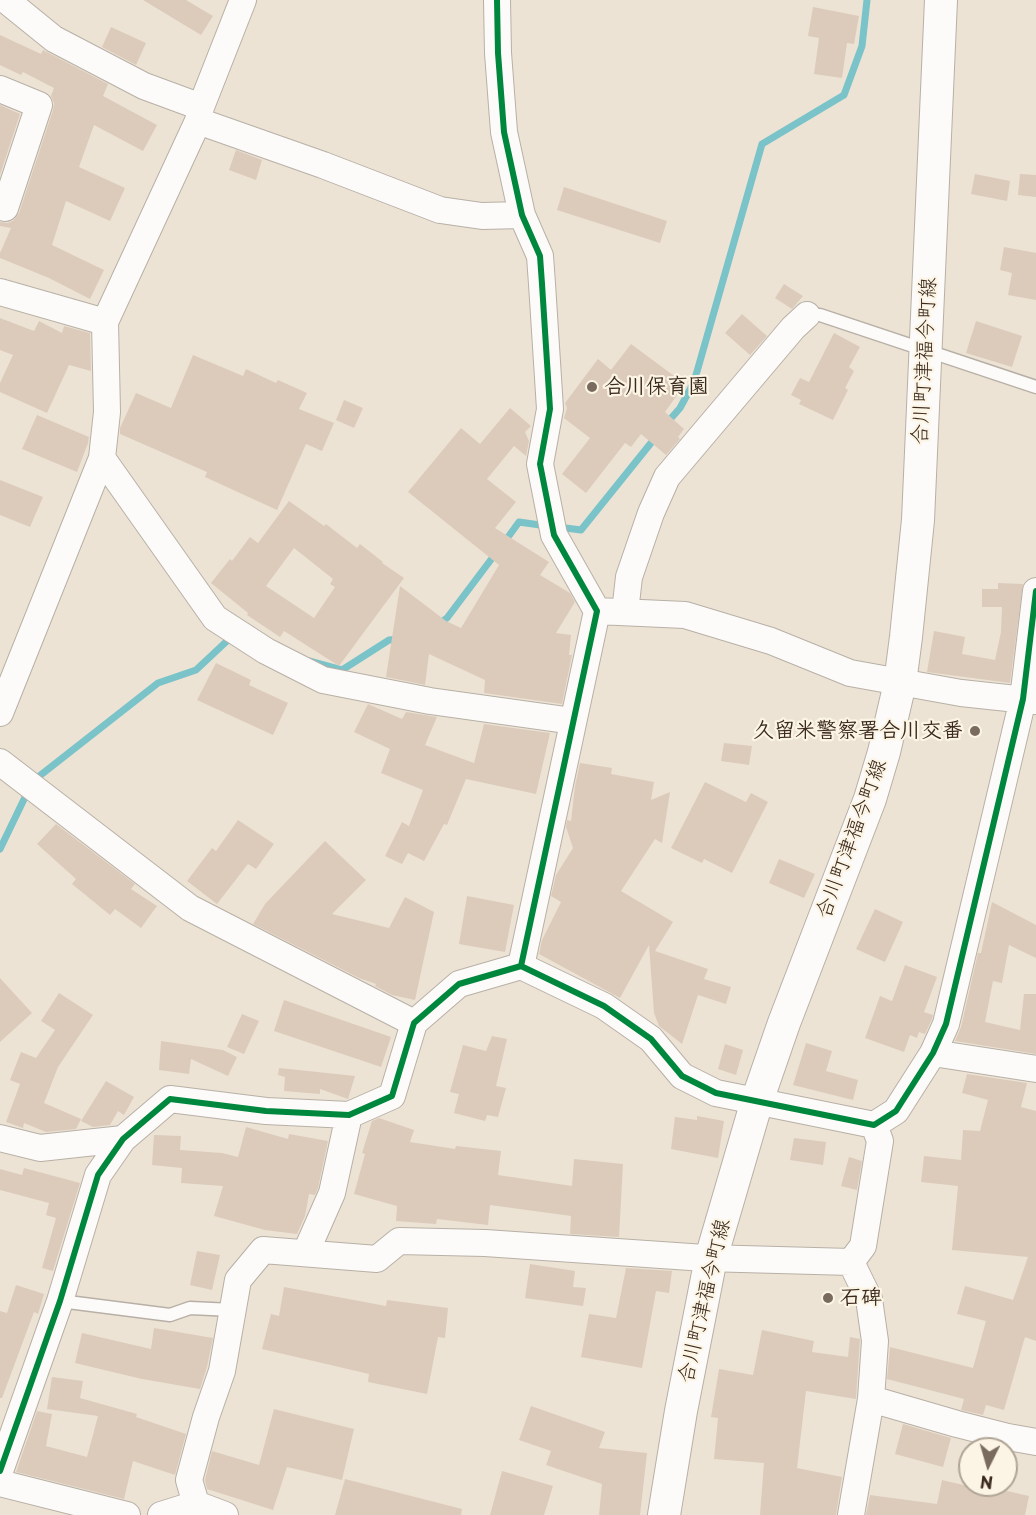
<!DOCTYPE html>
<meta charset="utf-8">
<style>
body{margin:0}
#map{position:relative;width:1036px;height:1515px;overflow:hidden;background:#ece3d5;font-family:"Playpen Sans",sans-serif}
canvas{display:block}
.north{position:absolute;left:958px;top:1437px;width:60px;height:60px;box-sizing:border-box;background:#fcf5e5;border:2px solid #afa495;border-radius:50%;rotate:185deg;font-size:16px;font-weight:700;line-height:24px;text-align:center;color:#3b2a1e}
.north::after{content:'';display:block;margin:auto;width:21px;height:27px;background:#796b5e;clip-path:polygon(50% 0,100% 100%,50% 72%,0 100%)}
</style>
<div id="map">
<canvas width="1036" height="1515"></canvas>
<div class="north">N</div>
</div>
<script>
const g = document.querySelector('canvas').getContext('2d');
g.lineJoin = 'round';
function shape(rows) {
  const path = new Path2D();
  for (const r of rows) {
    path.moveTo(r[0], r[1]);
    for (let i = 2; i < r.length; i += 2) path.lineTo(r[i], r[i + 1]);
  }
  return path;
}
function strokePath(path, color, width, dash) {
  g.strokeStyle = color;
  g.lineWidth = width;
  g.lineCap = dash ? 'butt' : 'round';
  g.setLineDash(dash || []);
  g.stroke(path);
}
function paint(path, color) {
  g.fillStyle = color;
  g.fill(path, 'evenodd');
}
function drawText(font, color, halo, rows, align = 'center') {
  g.font = font + ' "Playpen Sans","Klee One",sans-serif';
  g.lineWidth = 4.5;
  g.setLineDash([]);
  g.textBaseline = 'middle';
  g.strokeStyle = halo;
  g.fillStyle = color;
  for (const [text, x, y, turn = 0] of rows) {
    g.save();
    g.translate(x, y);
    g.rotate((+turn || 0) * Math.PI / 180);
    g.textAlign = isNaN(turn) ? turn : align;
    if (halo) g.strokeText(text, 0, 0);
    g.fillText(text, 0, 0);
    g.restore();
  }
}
strokePath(shape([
 [666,424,680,408,694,382,762,144,844,95,862,46,867,0],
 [558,527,581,530,655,438],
 [503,544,519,522,547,526],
 [437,625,447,618,496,553],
 [309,661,342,670,389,640,400,639],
 [33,781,158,683,196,670,228,640,235,642],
 [0,849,28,791]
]), '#79c3c9', 7);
paint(shape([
 [143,0,186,0,213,16,201,35],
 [813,7,859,16,854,44,847,43,842,78,814,74,819,38,808,36],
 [111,27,146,43,136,65,102,47],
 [0,35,41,54,43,50,108,84,103,96,157,125,143,151,94,125,79,167,125,188,110,221,66,201,52,245,104,270,90,299,49,278,0,258,0,253,11,228,0,226,0,222,8,223,14,220,19,213,53,110,54,103,51,96,54,88,23,72,21,75,0,65],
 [0,105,20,114,0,175],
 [236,150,262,160,256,180,229,170],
 [975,174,1010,181,1007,201,971,194],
 [1020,174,1036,175,1036,197,1018,195],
 [564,187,667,221,660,243,557,210],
 [1004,247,1036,253,1036,300,1008,295,1012,273,1000,270],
 [784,284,803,296,792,309,775,298],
 [742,314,767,336,750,355,725,333],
 [0,318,34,331,39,321,62,333,64,326,90,333,91,371,69,365,47,413,0,392,0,383,13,355,0,350],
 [976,321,1022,336,1012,367,966,353],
 [834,333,860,347,849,367,854,371,845,388,848,390,833,420,799,404,801,400,791,395,800,378,809,382],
 [631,344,685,384,665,412,684,429,678,437,680,439,666,455,641,434,631,447,625,443,586,493,562,474,590,438,564,418,567,408,565,403,598,359,611,370],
 [193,355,243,376,246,369,276,383,278,380,307,393,299,409,334,423,322,451,306,444,277,510,205,477,207,472,120,434,120,428,136,393,171,408],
 [344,400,363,408,354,428,336,420],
 [510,408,531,426,525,432,529,441,526,456,514,446,487,479,516,502,495,528,549,562,540,575,570,593,575,602,556,633,571,635,569,655,572,655,562,704,484,693,485,680,429,654,425,685,386,677,400,586,446,621,461,628,499,565,408,492,461,428,480,444],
 [37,415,89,437,88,443,77,472,22,449],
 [0,480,43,497,30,527,0,515],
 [289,501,324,526,326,524,357,548,360,544,383,562,382,563,404,578,339,666,284,631,280,637,247,615,248,613,211,583,230,559,232,561,250,537,258,543],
 [294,548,333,579,330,584,335,587,314,618,266,586],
 [998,583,1023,584,1010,683,927,672,934,631,965,637,962,654,995,660,1001,632,1002,607,982,607,982,589,998,589],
 [216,663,251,680,249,685,288,703,273,735,197,700],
 [368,704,402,719,406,712,437,717,425,745,474,763,484,724,550,733,536,794,466,779,447,825,444,824,424,861,408,853,402,864,385,856,402,822,409,826,423,790,381,773,390,749,354,732],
 [724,743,752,746,749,765,721,761],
 [580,763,612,768,611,774,654,782,651,800,670,792,662,843,655,839,621,891,673,922,655,951,708,969,704,979,731,987,726,1004,698,995,682,1044,659,1026,654,1013,649,945,620,998,539,954,542,940,561,902,551,896,556,875,573,848,566,827,567,820,571,821,575,786],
 [705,782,746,802,751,793,768,802,732,873,704,859,702,863,671,848],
 [238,820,274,844,256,869,248,864,217,904,187,881,212,848,216,851],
 [56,824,135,884,131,889,157,906,141,928,115,909,110,915,72,884,76,879,37,844],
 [325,841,366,880,332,914,389,928,405,897,434,912,415,1000,392,995,375,986,376,984,359,978,253,924,265,904],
 [779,859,815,874,804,898,769,883],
 [467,896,514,905,505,952,459,944],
 [992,902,1036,925,1036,958,1009,945,1002,983,993,981,985,1022,1020,1030,1024,994,1036,994,1036,1054,955,1041,961,1027,978,953,981,953],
 [875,909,903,922,885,962,856,949],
 [905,965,937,977,924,1012,933,1015,932,1019,925,1034,919,1032,917,1038,910,1035,904,1052,865,1038,880,996,892,1001],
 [0,978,32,1013,0,1042],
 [59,993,93,1015,58,1067,44,1103,81,1119,76,1129,46,1132,24,1123,23,1128,6,1122,20,1084,10,1080,21,1052,36,1058,55,1030,41,1021],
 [284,1000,391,1037,381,1067,274,1031],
 [242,1014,259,1021,244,1054,227,1047],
 [492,1036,507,1039,496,1086,506,1088,498,1117,487,1115,485,1121,454,1113,459,1094,450,1092,463,1045,486,1051],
 [161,1041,223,1050,237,1057,228,1076,191,1059,189,1074,159,1070],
 [806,1043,832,1051,826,1071,858,1080,853,1100,793,1085],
 [725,1044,743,1050,736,1075,718,1069],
 [279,1068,308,1071,355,1076,348,1099,320,1089,320,1094,284,1091,285,1077,278,1075],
 [967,1074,1027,1083,1021,1107,1036,1111,1036,1341,1025,1337,1004,1410,986,1405,983,1415,961,1410,964,1399,887,1379,890,1347,973,1368,986,1321,957,1314,965,1286,1013,1300,1028,1257,952,1250,958,1186,921,1182,924,1156,961,1160,963,1130,980,1131,988,1100,962,1093],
 [106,1081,134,1097,124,1115,118,1111,110,1125,93,1127,81,1121],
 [697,1116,724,1121,718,1158,671,1149,675,1117,697,1120],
 [379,1118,414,1130,410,1142,455,1149,456,1146,501,1151,498,1175,572,1186,574,1159,623,1164,619,1237,570,1234,571,1216,490,1205,488,1225,437,1219,436,1224,396,1221,397,1206,354,1194,365,1154,362,1153,372,1121],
 [246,1127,288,1139,289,1134,328,1141,318,1188,315,1195,309,1194,305,1216,297,1234,265,1230,214,1216,223,1186,181,1183,182,1168,152,1165,154,1135,181,1136,180,1150,222,1153,238,1157],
 [794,1138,826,1142,823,1165,790,1160],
 [849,1157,862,1161,857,1190,841,1186],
 [24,1168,80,1183,53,1271,42,1268,56,1218,46,1215,49,1203,0,1190,0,1169,22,1175],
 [197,1251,220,1255,212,1290,190,1285],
 [530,1264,575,1271,573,1287,586,1288,583,1306,525,1298],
 [626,1268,672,1271,669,1293,656,1291,642,1368,581,1357,589,1314,616,1318],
 [16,1285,44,1294,38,1314,34,1312,2,1398,0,1398,0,1311,7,1313],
 [284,1287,386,1306,387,1300,448,1308,445,1338,438,1337,427,1394,368,1382,369,1374,262,1349,271,1314,279,1316],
 [154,1328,213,1338,207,1367,200,1389,142,1379,75,1363,82,1333,151,1349],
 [762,1330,814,1341,812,1352,848,1357,850,1337,860,1339,856,1399,806,1391,797,1468,842,1477,836,1515,760,1515,764,1463,714,1459,718,1418,711,1417,719,1369,753,1375],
 [52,1377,83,1381,80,1398,137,1414,136,1417,186,1434,175,1475,133,1461,124,1499,16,1472,37,1411,52,1414,46,1446,87,1457,98,1416,47,1409],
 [531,1406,605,1432,599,1448,647,1453,640,1515,599,1515,602,1484,546,1465,551,1451,519,1440],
 [274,1409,354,1429,342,1480,287,1467,273,1510,207,1489,205,1480,212,1451,259,1465],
 [903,1424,951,1438,943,1467,895,1454],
 [502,1471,553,1486,544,1515,490,1515],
 [345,1479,462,1509,461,1515,335,1515],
 [942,1480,993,1492,994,1488,1029,1496,1025,1515,866,1515,870,1495,937,1504]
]), '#dccbbb');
const service = shape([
 [807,315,820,315,1036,387],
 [60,1301,170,1315,190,1308,233,1310]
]);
const minor = shape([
 [6,0,54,39,144,86,201,107],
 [497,0,498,53,504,132,522,215,540,256,542,284,550,409,540,464,554,535,597,611,521,966],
 [0,89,39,105,5,208,0,206],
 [198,121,323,165,440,210,482,216,522,215],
 [0,292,105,322],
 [102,458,215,618,266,651,323,680,430,701,573,721],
 [597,611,685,615,771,641,850,673,961,693,1036,701],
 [625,612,629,577,651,513,667,477,793,328,807,315],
 [0,713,102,458,107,412,105,322,198,121,201,107,243,0],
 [0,762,190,908,414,1023],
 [933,1053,1036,1069],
 [0,1138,40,1148,123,1139],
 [306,1252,332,1193,349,1115],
 [851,1262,863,1246,880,1141,874,1125],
 [871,1399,957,1424,1008,1437,1036,1442],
 [0,1471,60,1301,98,1175,123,1139,170,1099,266,1111,349,1115,392,1096,414,1023,459,984,521,966,604,1006,651,1039,682,1076,716,1093,874,1125,896,1111,933,1053,946,1024,1023,699,1036,591],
 [0,1483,127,1515],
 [196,1504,189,1480,206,1417,222,1371,238,1280,263,1250,377,1259,399,1241,485,1243,705,1258,851,1262],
 [161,1515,196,1504,225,1515],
 [851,1515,871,1399,875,1341,869,1299,851,1262]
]);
const tertiary = shape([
 [664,1515,681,1411,711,1258,757,1101,784,1023,870,799,884,752,900,683,906,637,918,520,941,0]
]);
strokePath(service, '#b8b0a6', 15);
strokePath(minor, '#b8b0a6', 28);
strokePath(tertiary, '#b8b0a6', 34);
strokePath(service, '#fcfbf9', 12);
strokePath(minor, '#fcfbf9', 26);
strokePath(tertiary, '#fcfbf9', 32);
strokePath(shape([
 [497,0,498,53,504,132,522,215,540,256,542,284,550,409,540,464,554,535,597,611,521,966],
 [0,1471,60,1301,98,1175,123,1139,170,1099,266,1111,349,1115,392,1096,414,1023,459,984,521,966,604,1006,651,1039,682,1076,716,1093,874,1125,896,1111,933,1053,946,1024,1023,699,1036,591]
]), '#00873e', 6);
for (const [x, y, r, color] of [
 [592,387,6,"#796b5e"],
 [975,731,6,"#796b5e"],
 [828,1298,6,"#796b5e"]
]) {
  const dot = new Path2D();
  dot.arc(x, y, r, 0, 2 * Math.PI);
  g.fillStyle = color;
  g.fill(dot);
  strokePath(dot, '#fcf5e5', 2);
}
drawText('21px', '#3b2a1e', '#fcf5e5', [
 ["合川町津福今町線",925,361,-87],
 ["合川町津福今町線",852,839,-70],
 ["合川町津福今町線",705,1301,-77]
]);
drawText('bold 21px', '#3b2a1e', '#fcf5e5', [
 ["合川保育園",604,387],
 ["久留米警察署合川交番",963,731,"right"],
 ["石碑",840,1298]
], 'left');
</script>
